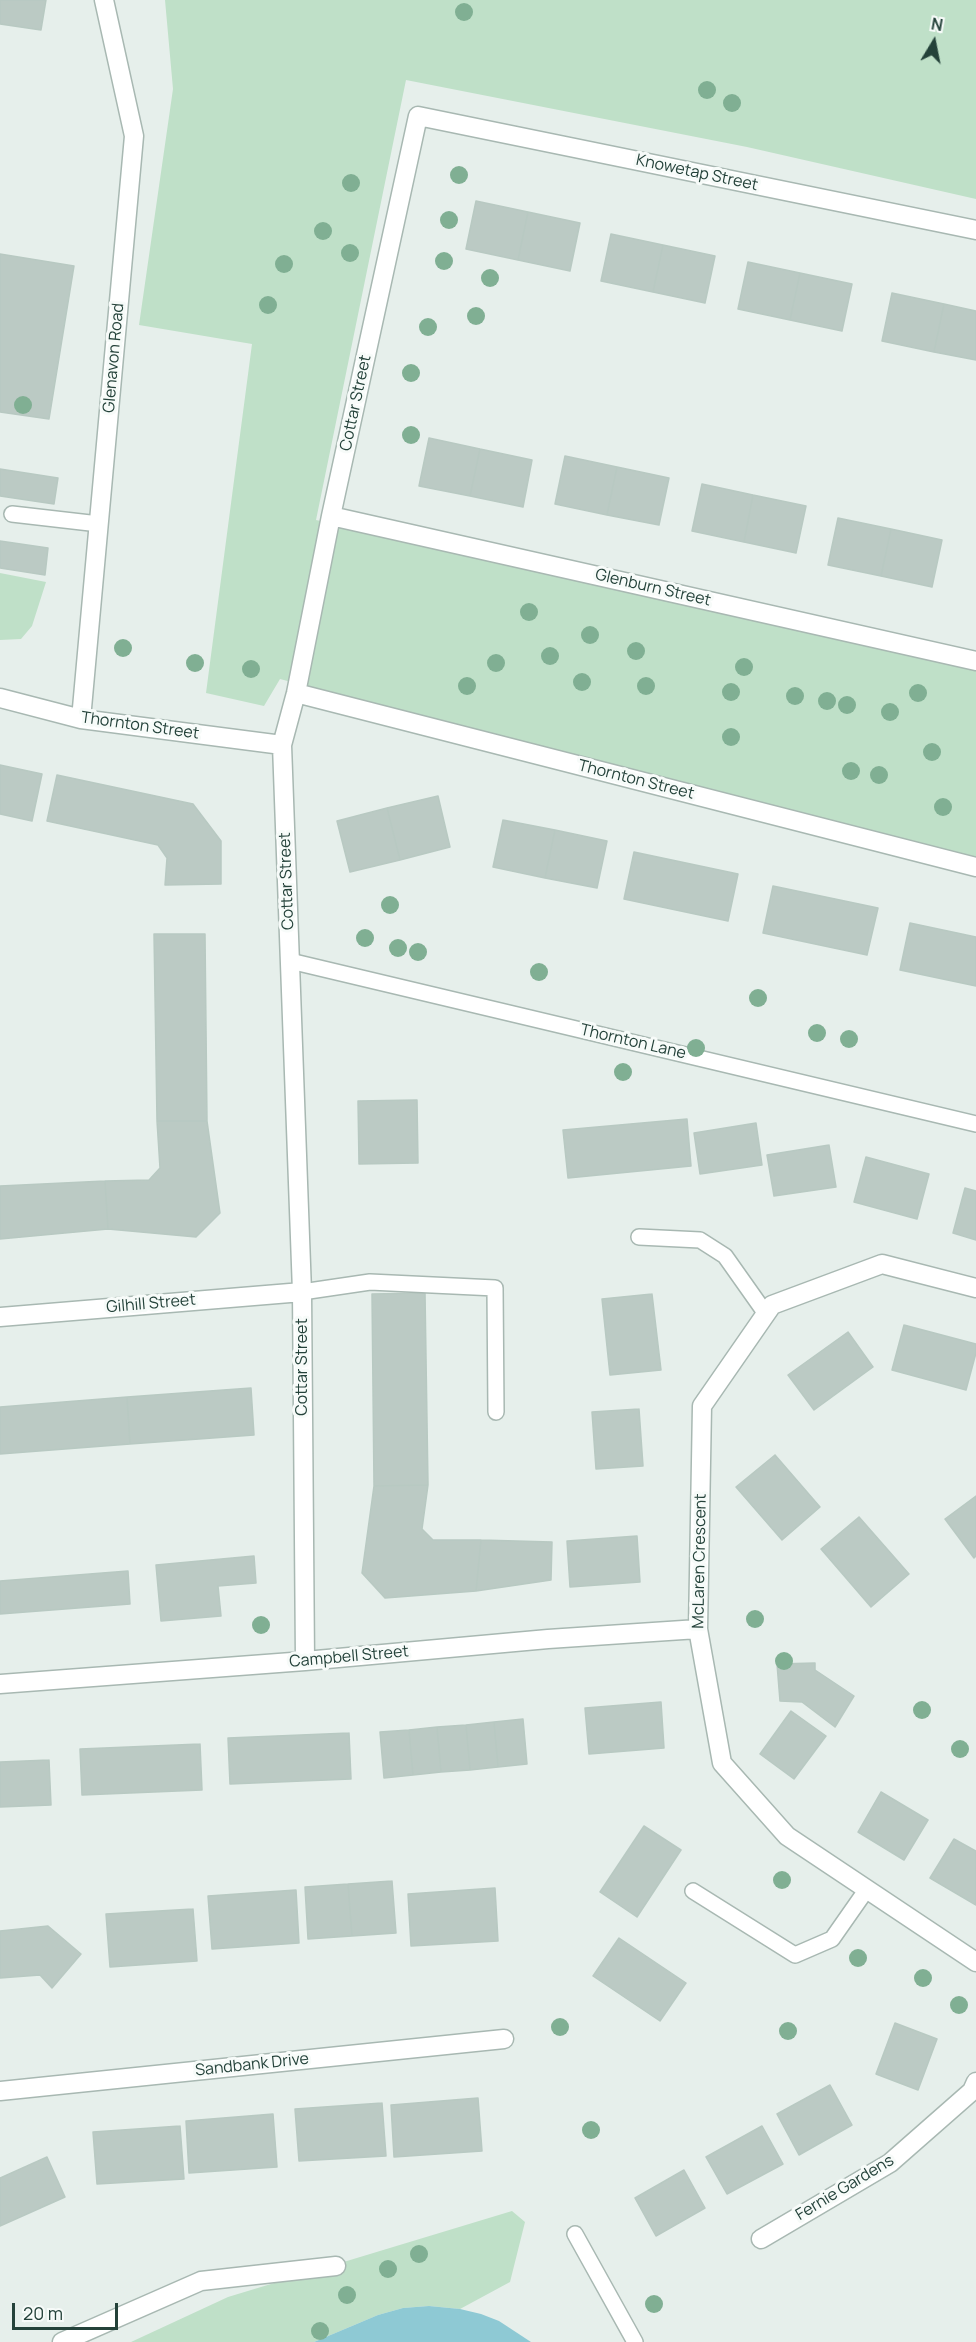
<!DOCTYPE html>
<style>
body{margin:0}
#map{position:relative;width:976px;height:2342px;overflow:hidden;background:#e6efeb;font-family:Manrope,sans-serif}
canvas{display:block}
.north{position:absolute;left:904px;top:12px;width:60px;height:60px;-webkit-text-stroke:4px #f7fbf9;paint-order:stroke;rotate:10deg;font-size:16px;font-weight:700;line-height:24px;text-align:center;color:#24423a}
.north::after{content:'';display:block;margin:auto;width:21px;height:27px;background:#24423a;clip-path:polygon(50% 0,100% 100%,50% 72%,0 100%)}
.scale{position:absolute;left:12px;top:2303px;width:106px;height:27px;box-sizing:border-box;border:3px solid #24423a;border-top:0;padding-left:8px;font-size:18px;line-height:21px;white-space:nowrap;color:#24423a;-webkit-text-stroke:4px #f7fbf9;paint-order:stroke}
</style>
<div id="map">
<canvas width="976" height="2342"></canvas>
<div class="north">N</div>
<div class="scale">20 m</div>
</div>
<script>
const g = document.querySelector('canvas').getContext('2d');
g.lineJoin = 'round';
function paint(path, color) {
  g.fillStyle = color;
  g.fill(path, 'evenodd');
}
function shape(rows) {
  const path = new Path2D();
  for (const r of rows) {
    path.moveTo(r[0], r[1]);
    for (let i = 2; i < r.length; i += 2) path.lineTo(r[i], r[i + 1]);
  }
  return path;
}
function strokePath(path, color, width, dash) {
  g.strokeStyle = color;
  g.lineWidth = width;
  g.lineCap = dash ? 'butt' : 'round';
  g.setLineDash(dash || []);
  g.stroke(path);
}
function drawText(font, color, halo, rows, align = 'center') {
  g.font = font + ' Manrope,sans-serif';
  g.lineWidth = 6;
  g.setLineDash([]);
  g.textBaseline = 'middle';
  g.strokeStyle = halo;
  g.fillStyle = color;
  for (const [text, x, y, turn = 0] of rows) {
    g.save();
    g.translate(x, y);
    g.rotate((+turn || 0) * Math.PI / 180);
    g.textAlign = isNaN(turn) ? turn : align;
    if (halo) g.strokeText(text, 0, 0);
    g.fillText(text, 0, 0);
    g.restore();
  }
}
paint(shape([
 [165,0,976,0,976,199,747,147,406,80,316,520,976,666,976,864,280,679,264,706,206,693,252,344,139,325,173,89],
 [0,573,46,582,32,626,21,639,0,640],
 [512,2211,525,2222,510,2282,460,2309,429,2306,403,2308,378,2315,314,2342,131,2342,228,2297]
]), '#bfe0c8');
paint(shape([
 [429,2306,460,2309,481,2314,499,2321,531,2342,314,2342,378,2315,403,2308]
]), '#8ec9d4');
const building = shape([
 [0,0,46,0,41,30,0,24,0,0],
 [476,201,528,212,518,260,466,249,476,201],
 [528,212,580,223,570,271,518,260,528,212],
 [611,234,663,245,653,292,601,281,611,234],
 [663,245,715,256,705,303,653,292,663,245],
 [0,254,74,266,49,419,0,412,0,254],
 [748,262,800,273,790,320,738,309,748,262],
 [800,273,852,284,842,331,790,320,800,273],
 [892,293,944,304,934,352,882,341,892,293],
 [944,304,976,311,976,360,934,352,944,304],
 [429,438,480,449,470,496,419,486,429,438],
 [480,449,532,460,523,507,470,496,480,449],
 [565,456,617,467,607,515,555,504,565,456],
 [617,467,669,478,659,525,607,515,617,467],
 [0,469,58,478,54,504,0,496,0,469],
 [702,484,753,495,744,542,692,531,702,484],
 [753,495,806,506,796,553,744,542,753,495],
 [838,518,891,529,881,576,828,565,838,518],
 [891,529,942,540,932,587,881,576,891,529],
 [0,541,48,548,45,575,0,568,0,541],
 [0,765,42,774,32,821,0,814,0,765],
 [57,775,193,804,221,841,221,884,165,885,167,858,158,845,47,821,57,775],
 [438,796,450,847,400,860,387,808,438,796],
 [387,808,400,860,350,872,337,821,387,808],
 [503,820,555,830,545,878,493,867,503,820],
 [555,830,607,841,597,888,545,878,555,830],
 [634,852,738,874,728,921,624,899,634,852],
 [773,886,878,908,867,955,763,933,773,886],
 [910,923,976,937,976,986,900,970,910,923],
 [154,934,205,934,207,1121,157,1121,154,934],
 [417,1100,418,1163,359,1164,358,1101,417,1100],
 [687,1119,691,1166,568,1178,563,1130,687,1119],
 [157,1121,207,1121,220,1213,196,1237,108,1229,105,1181,149,1180,160,1168,157,1121],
 [756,1123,762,1165,700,1174,694,1133,756,1123],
 [829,1145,836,1187,774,1196,767,1155,829,1145],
 [866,1157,929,1174,917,1219,854,1202,866,1157],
 [105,1181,108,1229,0,1239,0,1186,105,1181],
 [965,1188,976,1191,976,1240,953,1233,965,1188],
 [425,1293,428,1485,374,1486,372,1294,425,1293],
 [652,1294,661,1370,610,1375,602,1299,652,1294],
 [904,1325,976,1344,976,1353,966,1390,892,1370,904,1325],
 [848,1332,873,1367,814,1410,788,1375,848,1332],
 [251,1388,254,1435,130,1444,127,1397,251,1388],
 [127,1397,130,1444,0,1454,0,1407,127,1397],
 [639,1409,643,1466,596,1469,592,1412,639,1409],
 [775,1455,820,1507,782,1540,736,1487,775,1455],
 [428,1485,422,1529,433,1540,481,1540,476,1591,385,1598,362,1573,374,1486,428,1485],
 [976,1496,976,1556,974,1558,945,1519,976,1496],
 [859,1517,909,1574,871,1607,821,1549,859,1517],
 [637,1536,640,1582,570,1587,567,1541,637,1536],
 [481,1540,552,1542,551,1580,476,1591,481,1540],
 [254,1556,256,1583,218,1586,221,1616,161,1621,156,1565,254,1556],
 [128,1571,130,1604,0,1614,0,1581,128,1571],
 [815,1663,815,1670,854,1696,835,1727,802,1702,780,1701,777,1664,815,1663],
 [661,1702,664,1748,589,1754,585,1708,661,1702],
 [791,1711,826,1736,794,1779,760,1754,791,1711],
 [523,1719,527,1764,498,1767,494,1722,523,1719],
 [494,1722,498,1767,470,1770,466,1725,494,1722],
 [466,1725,470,1770,441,1772,437,1727,466,1725],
 [437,1727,441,1772,413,1775,409,1730,437,1727],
 [409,1730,413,1775,384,1778,380,1732,409,1730],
 [349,1733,351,1779,230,1784,228,1738,349,1733],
 [200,1744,202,1790,82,1795,80,1749,200,1744],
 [49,1760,51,1805,0,1807,0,1762,49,1760],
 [881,1792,928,1820,904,1860,858,1832,881,1792],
 [644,1826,681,1850,637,1917,600,1892,644,1826],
 [954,1839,976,1851,976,1905,930,1878,954,1839],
 [392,1881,396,1933,352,1936,348,1884,392,1881],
 [348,1884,352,1936,308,1939,305,1887,348,1884],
 [495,1888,498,1941,411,1946,408,1894,495,1888],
 [296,1890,299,1943,212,1949,208,1896,296,1890],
 [193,1909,197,1961,110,1967,106,1914,193,1909],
 [48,1926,81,1954,52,1988,40,1975,0,1978,0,1931,48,1926],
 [619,1938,686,1983,660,2021,593,1976,619,1938],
 [895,2023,937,2039,918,2090,876,2074,895,2023],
 [830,2085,852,2125,799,2155,777,2114,830,2085],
 [478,2098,482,2151,394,2157,391,2105,478,2098],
 [382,2103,386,2156,299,2161,295,2109,382,2103],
 [273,2114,277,2167,189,2173,186,2121,273,2114],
 [180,2126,184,2179,97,2184,93,2132,180,2126],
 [762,2126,783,2164,727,2194,706,2157,762,2126],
 [47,2157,65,2197,0,2226,0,2178,47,2157],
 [684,2170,705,2208,656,2236,635,2198,684,2170]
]);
paint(building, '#bbcac4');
strokePath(building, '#b8c9c2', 1.5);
const lane = shape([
 [12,514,99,524],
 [290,961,976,1124],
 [639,1237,700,1240,725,1256,766,1314],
 [302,1292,370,1282,495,1288,496,1412],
 [693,1891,795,1955,832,1939,867,1889],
 [575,2234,635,2342]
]);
const street = shape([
 [331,516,976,661],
 [296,693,976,867],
 [0,698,81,719,282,745],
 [81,719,134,136,104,0],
 [976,1288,882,1264,772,1305,702,1406,698,1629,722,1763,787,1836,976,1962],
 [0,1317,302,1292],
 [305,1661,302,1292,282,745,296,693,331,516,418,116,976,230],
 [0,1684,305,1661,548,1639,698,1629],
 [0,2091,504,2039],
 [761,2239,890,2163,972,2091,976,2082],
 [62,2342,201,2281,336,2266]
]);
strokePath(lane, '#a8b8b2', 18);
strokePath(street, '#a8b8b2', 21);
strokePath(lane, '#fff', 15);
strokePath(street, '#fff', 18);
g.fillStyle = '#80af93';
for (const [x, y] of [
 [464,12],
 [707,90],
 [732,103],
 [459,175],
 [351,183],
 [449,220],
 [323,231],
 [350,253],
 [444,261],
 [284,264],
 [490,278],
 [268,305],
 [476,316],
 [428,327],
 [411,373],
 [23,405],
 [411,435],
 [529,612],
 [590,635],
 [123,648],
 [636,651],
 [550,656],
 [195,663],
 [496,663],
 [744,667],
 [251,669],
 [582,682],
 [467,686],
 [646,686],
 [731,692],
 [918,693],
 [795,696],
 [827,701],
 [847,705],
 [890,712],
 [731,737],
 [932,752],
 [851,771],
 [879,775],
 [943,807],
 [390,905],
 [365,938],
 [398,948],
 [418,952],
 [539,972],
 [758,998],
 [817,1033],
 [849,1039],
 [696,1048],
 [623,1072],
 [755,1619],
 [261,1625],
 [784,1661],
 [922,1710],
 [960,1749],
 [782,1880],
 [858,1958],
 [923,1978],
 [959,2005],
 [560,2027],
 [788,2031],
 [591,2130],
 [419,2254],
 [388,2269],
 [347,2295],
 [654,2304],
 [320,2331]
]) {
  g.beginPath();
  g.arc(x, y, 9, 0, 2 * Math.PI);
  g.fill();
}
drawText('16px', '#24423a', '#f7fbf9', [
 ["Knowetap Street",697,173,12],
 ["Glenavon Road",114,358,-85],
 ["Cottar Street",356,403,-78],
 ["Glenburn Street",653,588,13],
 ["Thornton Street",140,726,8],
 ["Thornton Street",636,780,14],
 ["Cottar Street",287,881,-92],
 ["Thornton Lane",633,1042,13],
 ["Gilhill Street",151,1304,-5],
 ["Cottar Street",303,1367,-90],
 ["McLaren Crescent",700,1561,-89],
 ["Campbell Street",349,1657,-5],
 ["Sandbank Drive",252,2065,-6],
 ["Fernie Gardens",845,2188,-31]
]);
</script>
